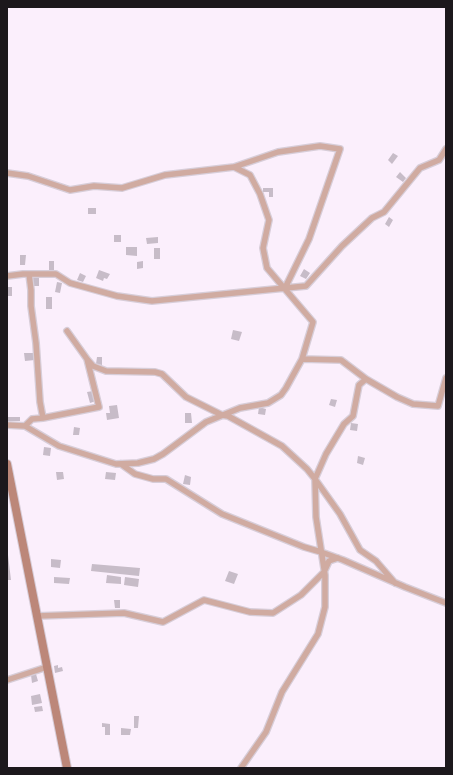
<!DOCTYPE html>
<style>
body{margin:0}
#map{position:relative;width:453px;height:775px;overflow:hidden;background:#fbeffc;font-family:Arial,sans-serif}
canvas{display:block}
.frame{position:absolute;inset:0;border:8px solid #1c181c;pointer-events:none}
</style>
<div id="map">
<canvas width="453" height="775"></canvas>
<div class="frame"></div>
</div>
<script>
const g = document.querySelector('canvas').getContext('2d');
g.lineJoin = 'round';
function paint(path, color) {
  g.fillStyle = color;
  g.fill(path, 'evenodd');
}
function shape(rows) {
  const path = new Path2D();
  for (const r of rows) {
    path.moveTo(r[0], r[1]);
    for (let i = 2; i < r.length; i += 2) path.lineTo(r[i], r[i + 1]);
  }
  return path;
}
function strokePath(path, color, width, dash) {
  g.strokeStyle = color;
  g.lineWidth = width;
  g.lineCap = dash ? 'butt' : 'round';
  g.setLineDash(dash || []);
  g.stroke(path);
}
paint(shape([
 [393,153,398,156,392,164,388,160],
 [400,172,406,178,403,182,396,177],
 [263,188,273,188,273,197,269,197,269,192,263,192],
 [88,208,96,208,96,214,88,214],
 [389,217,393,220,389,227,385,224],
 [114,235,121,235,121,242,114,242],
 [158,237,158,243,147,244,146,238],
 [126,247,137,247,137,256,126,255],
 [154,248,160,248,160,259,154,259],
 [20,255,26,255,25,265,20,265],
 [49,261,54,261,54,272,49,272],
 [143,261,143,268,137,269,137,262],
 [304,269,310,273,306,279,300,276],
 [99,270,110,274,107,279,104,278,103,281,96,278],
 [80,273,86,276,83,282,77,280],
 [33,277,39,277,39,286,33,286],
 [57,282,62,283,60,293,55,292],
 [7,287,12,287,12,296,7,296],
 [46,297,52,297,52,309,46,309],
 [233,330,242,332,239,341,231,339],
 [24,353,35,353,35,360,25,361],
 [97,357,102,357,102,365,96,364],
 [93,391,96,401,90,403,87,392],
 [331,399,337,400,335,407,329,405],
 [117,405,119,418,107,420,106,413,110,413,109,406],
 [259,407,266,409,265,415,258,414],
 [185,413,191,413,192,423,185,423],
 [7,417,20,417,20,421,7,421],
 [351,423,358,424,357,431,350,430],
 [74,427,80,428,79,435,73,435],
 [44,447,51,448,50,456,43,455],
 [358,456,365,458,363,465,357,463],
 [56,472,63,472,64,479,57,480],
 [106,472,116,473,115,480,105,479],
 [185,475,191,477,190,485,183,484],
 [7,555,8,555,11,580,7,580],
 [51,559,61,560,60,568,51,567],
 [92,564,140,568,139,576,91,571],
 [229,571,238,574,234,584,225,581],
 [107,575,121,577,121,584,106,583],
 [54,577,70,578,69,584,54,583],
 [125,577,139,579,138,587,124,585],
 [114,600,120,600,120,608,115,608],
 [58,665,58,668,62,667,63,671,55,673,54,666],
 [36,674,38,681,32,683,31,675],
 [40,694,42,703,32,705,31,696],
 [42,706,43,711,35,712,34,707],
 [134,716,139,716,138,728,134,728],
 [102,723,110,724,110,735,105,735,105,727,102,727],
 [121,728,131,729,130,735,121,735]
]), '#c7bcc8');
const minor = shape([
 [234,167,278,152,320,146,340,149,309,239,285,288],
 [7,173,28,176,70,190,94,186,122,188,165,175,234,167,250,175,260,194,269,220,263,248,267,268,313,322,302,359],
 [7,276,23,274,56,274,70,283,117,296,152,301,306,286,342,246,372,218,384,212,420,168,439,160,446,149],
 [87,359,93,366,106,371,155,372,162,374,186,397,222,415,228,416,282,446,307,469,315,479,340,514,360,550,376,561,395,583],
 [43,418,99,407,87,359,67,331],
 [7,425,25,426,59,446,116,464,138,463,154,459,163,454,206,422,240,408,268,403,281,395,286,388,302,359,341,360,366,379,397,397,413,404,438,406,446,378],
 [25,426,32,419,43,418,40,402,36,343,31,306,31,290,29,274],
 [121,464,135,474,153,479,166,479,222,514,304,547,321,552,343,560,405,587,446,603],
 [37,616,124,613,163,622,204,600,250,612,273,613,301,595,324,572,329,561,338,558],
 [7,680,47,667],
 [241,768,266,732,282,692,318,634,325,607,325,575,316,517,315,479,326,454,344,424,353,416,359,385,366,379]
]);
const secondary = shape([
 [7,464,67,768]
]);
strokePath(minor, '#d7cdd8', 8);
strokePath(secondary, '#d7cdd8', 10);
strokePath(minor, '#d0aba1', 5.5);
strokePath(secondary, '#bc8779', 8);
</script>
